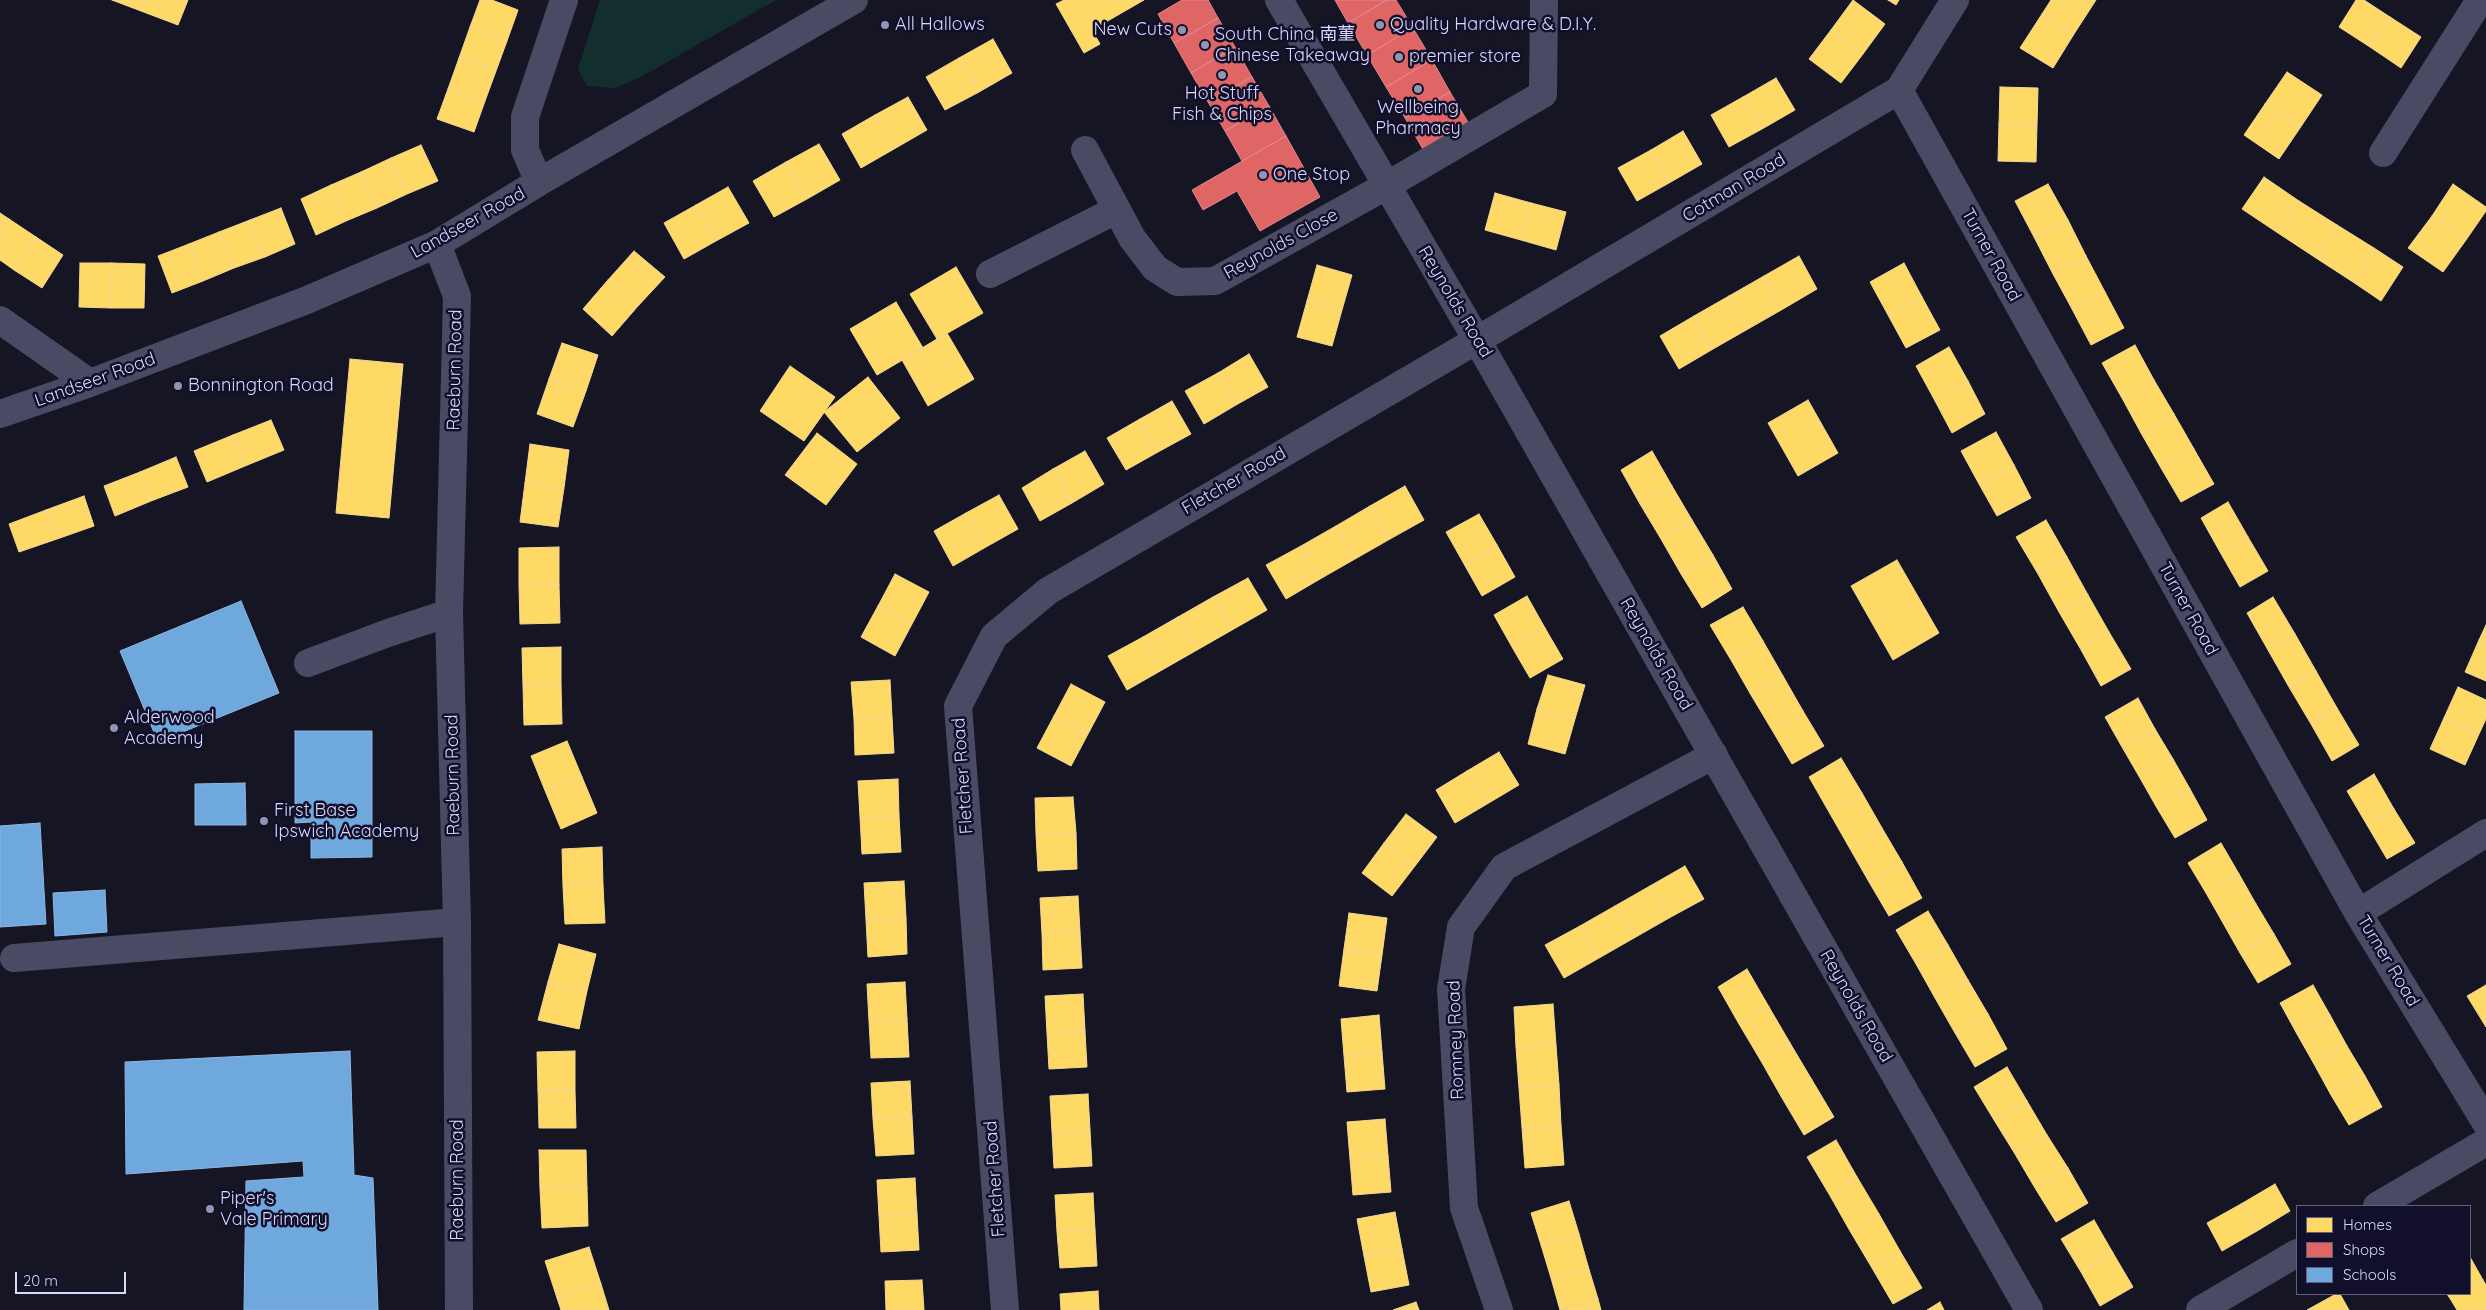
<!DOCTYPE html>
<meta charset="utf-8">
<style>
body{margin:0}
#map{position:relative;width:2486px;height:1310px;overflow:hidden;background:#161523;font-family:Quicksand,sans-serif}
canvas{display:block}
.legend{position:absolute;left:2296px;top:1205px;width:175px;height:90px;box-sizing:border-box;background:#110f29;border:1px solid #605f7f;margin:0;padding:6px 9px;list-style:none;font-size:15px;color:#d7d7ff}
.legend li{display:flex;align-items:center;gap:10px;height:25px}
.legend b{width:25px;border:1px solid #605f7f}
.scale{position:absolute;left:15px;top:1272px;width:111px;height:22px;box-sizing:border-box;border:2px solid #d7d7ff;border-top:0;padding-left:6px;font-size:15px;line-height:18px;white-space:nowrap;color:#d7d7ff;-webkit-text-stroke:4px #110f29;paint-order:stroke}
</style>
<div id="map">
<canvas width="2486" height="1310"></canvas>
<ul class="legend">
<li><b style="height:14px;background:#ffd966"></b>Homes</li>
<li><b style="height:14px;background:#e06666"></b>Shops</li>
<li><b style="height:14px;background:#6fa8dc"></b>Schools</li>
</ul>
<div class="scale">20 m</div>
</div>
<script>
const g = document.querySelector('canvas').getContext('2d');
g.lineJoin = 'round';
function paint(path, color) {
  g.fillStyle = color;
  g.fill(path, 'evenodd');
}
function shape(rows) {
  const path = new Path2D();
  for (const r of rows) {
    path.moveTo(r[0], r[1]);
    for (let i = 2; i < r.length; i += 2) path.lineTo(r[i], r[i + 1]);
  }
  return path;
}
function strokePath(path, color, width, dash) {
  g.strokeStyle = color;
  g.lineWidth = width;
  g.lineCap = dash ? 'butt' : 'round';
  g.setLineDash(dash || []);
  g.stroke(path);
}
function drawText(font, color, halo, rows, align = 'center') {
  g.font = font + ' Quicksand,"Noto Sans SC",sans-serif';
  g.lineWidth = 5;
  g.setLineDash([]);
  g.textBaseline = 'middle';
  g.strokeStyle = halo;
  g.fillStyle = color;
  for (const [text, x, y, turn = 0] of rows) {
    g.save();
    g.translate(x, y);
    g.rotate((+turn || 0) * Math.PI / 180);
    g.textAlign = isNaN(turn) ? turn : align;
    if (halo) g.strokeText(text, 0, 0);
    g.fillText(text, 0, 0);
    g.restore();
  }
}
paint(shape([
 [600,0,776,0,641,77,615,88,587,86,578,69]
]), '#132f2d');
const homes = shape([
 [112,0,145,0,141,11,112,0],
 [145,0,188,0,178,25,141,11,145,0],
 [480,0,492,0,518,10,507,41,470,27,480,0],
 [1064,0,1144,0,1092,30,1100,44,1084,53,1056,4,1064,0],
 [1853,0,1885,24,1863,54,1831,30,1853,0],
 [1888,0,1899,0,1896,5,1888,0],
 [2051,0,2096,0,2074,34,2042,14,2051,0],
 [2356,0,2364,0,2390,17,2370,47,2339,27,2356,0],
 [2042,14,2074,34,2053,68,2020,48,2042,14],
 [2390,17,2421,37,2401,68,2370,47,2390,17],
 [470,27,507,41,496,71,459,58,470,27],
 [1831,30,1863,54,1841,83,1809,59,1831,30],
 [993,39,1012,73,979,92,959,58,993,39],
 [459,58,496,71,485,101,448,89,459,58],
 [959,58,979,92,945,110,926,77,959,58],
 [2287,72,2322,95,2300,128,2265,104,2287,72],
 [1776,78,1795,110,1762,129,1743,97,1776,78],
 [2000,87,2038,88,2037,125,1999,124,2000,87],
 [448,89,485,101,474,132,437,119,448,89],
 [908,97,927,130,894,149,875,115,908,97],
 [1743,97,1762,129,1729,147,1711,115,1743,97],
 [2265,104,2300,128,2279,159,2244,135,2265,104],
 [875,115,894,149,861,168,842,134,875,115],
 [1999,124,2037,125,2036,162,1998,161,1999,124],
 [1683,131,1702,164,1669,183,1651,150,1683,131],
 [819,144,840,180,807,199,786,162,819,144],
 [421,145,438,181,407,194,391,158,421,145],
 [1651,150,1669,183,1637,201,1618,168,1651,150],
 [391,158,407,194,377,208,361,172,391,158],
 [786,162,807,199,774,217,753,181,786,162],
 [361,172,377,208,346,221,331,185,361,172],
 [2264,177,2299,201,2278,233,2242,209,2264,177],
 [2048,184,2068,220,2034,237,2015,201,2048,184],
 [2453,184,2486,207,2486,211,2466,240,2432,216,2453,184],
 [331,185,346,221,316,235,301,199,331,185],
 [728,187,749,223,716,241,696,205,728,187],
 [1495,193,1531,203,1521,240,1485,230,1495,193],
 [2299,201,2337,225,2316,258,2278,233,2299,201],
 [1531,203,1566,212,1556,250,1521,240,1531,203],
 [696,205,716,241,684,259,664,223,696,205],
 [281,208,295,244,265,257,250,220,281,208],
 [0,213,9,219,0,231,0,213],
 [2432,216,2466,240,2443,272,2408,248,2432,216],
 [9,219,36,237,14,270,0,260,0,231,9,219],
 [250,220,265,257,234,268,219,232,250,220],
 [2068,220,2086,256,2053,274,2034,237,2068,220],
 [2337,225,2374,248,2353,282,2316,258,2337,225],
 [219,232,234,268,203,281,189,244,219,232],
 [36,237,63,255,42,288,14,270,36,237],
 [189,244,203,281,172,293,158,256,189,244],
 [2374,248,2403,267,2381,301,2353,282,2374,248],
 [634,251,665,277,638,306,608,280,634,251],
 [1799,256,1817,289,1783,309,1764,276,1799,256],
 [2086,256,2105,292,2072,309,2053,274,2086,256],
 [80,263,112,263,111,308,79,307,80,263],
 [112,263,145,264,144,308,111,308,112,263],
 [1904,263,1922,297,1888,315,1870,282,1904,263],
 [1317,265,1352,275,1342,310,1307,301,1317,265],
 [956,267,983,313,937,339,910,294,956,267],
 [1764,276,1783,309,1748,329,1729,296,1764,276],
 [608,280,638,306,612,336,583,309,608,280],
 [2105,292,2124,328,2091,345,2072,309,2105,292],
 [1729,296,1748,329,1713,349,1694,316,1729,296],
 [1922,297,1940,330,1906,348,1888,315,1922,297],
 [1307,301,1342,310,1332,346,1297,337,1307,301],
 [896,302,923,348,877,375,850,329,896,302],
 [1694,316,1713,349,1679,369,1660,336,1694,316],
 [947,333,974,379,928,406,902,360,947,333],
 [562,343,598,355,586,391,549,379,562,343],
 [2135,345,2154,380,2122,398,2102,363,2135,345],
 [1949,347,1968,381,1934,399,1916,366,1949,347],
 [1249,354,1268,387,1236,405,1218,373,1249,354],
 [350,359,403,364,389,518,336,513,350,359],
 [790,366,835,397,804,441,760,411,790,366],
 [1218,373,1236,405,1204,424,1185,391,1218,373],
 [868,377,900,418,857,452,824,412,868,377],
 [549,379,586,391,573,427,537,414,549,379],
 [2154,380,2174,414,2141,433,2122,398,2154,380],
 [1968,381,1985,414,1952,433,1934,399,1968,381],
 [1808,400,1838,453,1798,476,1768,423,1808,400],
 [1172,401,1191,434,1158,452,1140,419,1172,401],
 [2174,414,2194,449,2161,468,2141,433,2174,414],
 [1140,419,1158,452,1126,470,1107,438,1140,419],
 [271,420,284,450,245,466,233,435,271,420],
 [1996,432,2014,465,1979,484,1961,451,1996,432],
 [817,433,857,464,826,505,785,475,817,433],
 [233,435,245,466,207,482,194,451,233,435],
 [530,444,569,450,564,488,525,483,530,444],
 [2194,449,2214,484,2181,502,2161,468,2194,449],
 [1085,451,1104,484,1072,503,1053,469,1085,451],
 [1652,451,1672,486,1640,504,1621,470,1652,451],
 [176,457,188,487,151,501,140,472,176,457],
 [2014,465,2031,498,1997,516,1979,484,2014,465],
 [1053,469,1072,503,1040,521,1022,488,1053,469],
 [140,472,151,501,115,516,104,486,140,472],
 [525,483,564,488,558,527,520,522,525,483],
 [1405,486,1424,520,1390,539,1370,506,1405,486],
 [1672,486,1692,520,1661,539,1640,504,1672,486],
 [999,495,1018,529,986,547,966,513,999,495],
 [84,496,94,526,57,539,46,510,84,496],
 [2228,502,2248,537,2220,552,2201,518,2228,502],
 [1370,506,1390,539,1355,559,1336,526,1370,506],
 [46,510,57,539,19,552,9,524,46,510],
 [966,513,986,547,953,566,934,531,966,513],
 [1479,514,1497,545,1464,564,1446,532,1479,514],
 [1692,520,1713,555,1681,574,1661,539,1692,520],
 [2046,520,2067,557,2038,574,2016,537,2046,520],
 [1336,526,1355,559,1320,579,1301,546,1336,526],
 [2248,537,2268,571,2240,587,2220,552,2248,537],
 [1497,545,1515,577,1482,596,1464,564,1497,545],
 [1301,546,1320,579,1286,599,1266,565,1301,546],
 [559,547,559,585,519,586,519,548,559,547],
 [1713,555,1732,589,1702,608,1681,574,1713,555],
 [2067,557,2088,595,2059,612,2038,574,2067,557],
 [1897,560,1939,633,1893,660,1851,586,1897,560],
 [895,574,929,592,912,624,878,606,895,574],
 [1248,578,1267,610,1232,630,1213,597,1248,578],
 [559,585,560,623,520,624,519,586,559,585],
 [2088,595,2109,632,2080,648,2059,612,2088,595],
 [1527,596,1545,628,1512,647,1494,615,1527,596],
 [1213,597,1232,630,1197,650,1178,617,1213,597],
 [2273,597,2295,634,2268,650,2247,613,2273,597],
 [878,606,912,624,895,656,861,637,878,606],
 [1743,607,1763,641,1731,660,1710,625,1743,607],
 [1178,617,1197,650,1162,670,1143,637,1178,617],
 [2486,625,2486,643,2479,640,2486,625],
 [1545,628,1563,659,1530,678,1512,647,1545,628],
 [2109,632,2131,669,2101,686,2080,648,2109,632],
 [2295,634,2316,671,2289,687,2268,650,2295,634],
 [1143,637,1162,670,1127,690,1108,656,1143,637],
 [2479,640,2486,643,2486,681,2465,672,2479,640],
 [1763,641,1783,676,1751,695,1731,660,1763,641],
 [561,647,561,685,523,686,522,648,561,647],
 [2316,671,2337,708,2311,724,2289,687,2316,671],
 [1548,675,1585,685,1575,719,1537,709,1548,675],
 [1783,676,1803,711,1772,730,1751,695,1783,676],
 [890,680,892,717,854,719,851,682,890,680],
 [1071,684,1105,702,1088,734,1054,716,1071,684],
 [561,685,562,724,524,725,523,686,561,685],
 [2458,687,2486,700,2486,719,2479,734,2444,718,2458,687],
 [2138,698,2155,729,2122,747,2105,717,2138,698],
 [2337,708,2359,745,2332,761,2311,724,2337,708],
 [1537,709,1575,719,1565,754,1528,744,1537,709],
 [1803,711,1824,746,1792,764,1772,730,1803,711],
 [1054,716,1088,734,1071,766,1037,748,1054,716],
 [892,717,894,753,855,755,854,719,892,717],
 [2444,718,2479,734,2465,765,2430,749,2444,718],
 [2155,729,2173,759,2140,778,2122,747,2155,729],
 [567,741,582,777,546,793,531,756,567,741],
 [1499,752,1519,785,1487,804,1467,771,1499,752],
 [1841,758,1862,793,1829,812,1809,777,1841,758],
 [2173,759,2190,789,2157,808,2140,778,2173,759],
 [1467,771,1487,804,1455,823,1436,790,1467,771],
 [2374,774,2394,809,2367,825,2347,791,2374,774],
 [582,777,597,813,561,829,546,793,582,777],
 [898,779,899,816,860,817,858,781,898,779],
 [2190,789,2207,820,2175,838,2157,808,2190,789],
 [1862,793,1882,828,1849,847,1829,812,1862,793],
 [1073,797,1076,833,1036,834,1035,798,1073,797],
 [2394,809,2415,843,2387,859,2367,825,2394,809],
 [1406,814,1437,837,1415,866,1384,843,1406,814],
 [899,816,901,852,862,854,860,817,899,816],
 [1882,828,1902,862,1869,882,1849,847,1882,828],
 [1076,833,1077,869,1038,871,1036,834,1076,833],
 [1384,843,1415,866,1392,896,1362,873,1384,843],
 [2221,843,2239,874,2206,893,2188,863,2221,843],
 [602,847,603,885,563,886,562,849,602,847],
 [1902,862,1922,898,1889,916,1869,882,1902,862],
 [1685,866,1704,899,1669,918,1650,886,1685,866],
 [2239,874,2256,904,2223,923,2206,893,2239,874],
 [904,881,906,918,866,920,864,883,904,881],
 [603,885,605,923,565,924,563,886,603,885],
 [1650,886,1669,918,1634,938,1615,906,1650,886],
 [1078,896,1080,932,1042,934,1040,898,1078,896],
 [2256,904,2274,934,2240,953,2223,923,2256,904],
 [1615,906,1634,938,1599,958,1580,926,1615,906],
 [1928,911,1948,945,1916,964,1896,930,1928,911],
 [1349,913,1387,918,1382,955,1344,949,1349,913],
 [906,918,907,954,868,957,866,920,906,918],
 [1580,926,1599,958,1564,978,1545,945,1580,926],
 [1080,932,1082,968,1043,970,1042,934,1080,932],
 [2274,934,2291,964,2258,983,2240,953,2274,934],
 [559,944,596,954,587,991,548,982,559,944],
 [1948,945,1968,980,1935,998,1916,964,1948,945],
 [1344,949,1382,955,1377,991,1339,986,1344,949],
 [1747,969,1769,1007,1739,1024,1718,987,1747,969],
 [1968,980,1988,1014,1955,1033,1935,998,1968,980],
 [548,982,587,991,579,1029,538,1020,548,982],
 [905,982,907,1019,869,1021,867,984,905,982],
 [2313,985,2330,1015,2297,1034,2280,1003,2313,985],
 [2486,985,2486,1027,2467,996,2486,985],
 [1083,994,1085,1031,1047,1033,1045,996,1083,994],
 [1553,1004,1556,1045,1516,1047,1514,1007,1553,1004],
 [1769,1007,1790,1043,1761,1061,1739,1024,1769,1007],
 [1988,1014,2007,1049,1975,1067,1955,1033,1988,1014],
 [1379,1015,1382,1052,1344,1056,1341,1019,1379,1015],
 [2330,1015,2347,1046,2314,1064,2297,1034,2330,1015],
 [907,1019,909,1057,871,1058,869,1021,907,1019],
 [1085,1031,1087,1067,1049,1069,1047,1033,1085,1031],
 [1790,1043,1812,1080,1782,1098,1761,1061,1790,1043],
 [1556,1045,1559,1085,1519,1088,1516,1047,1556,1045],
 [2347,1046,2365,1076,2331,1095,2314,1064,2347,1046],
 [575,1051,575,1090,538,1090,537,1052,575,1051],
 [1382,1052,1385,1089,1347,1092,1344,1056,1382,1052],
 [2007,1067,2027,1101,1994,1120,1974,1087,2007,1067],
 [2365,1076,2382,1107,2349,1125,2331,1095,2365,1076],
 [1812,1080,1834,1117,1804,1135,1782,1098,1812,1080],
 [910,1081,912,1117,873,1119,871,1083,910,1081],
 [1559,1085,1561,1125,1522,1128,1519,1088,1559,1085],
 [538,1090,575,1090,576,1128,539,1128,538,1090],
 [1088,1094,1090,1130,1052,1132,1050,1096,1088,1094],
 [2027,1101,2047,1135,2015,1154,1994,1120,2027,1101],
 [912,1117,914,1154,876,1156,873,1119,912,1117],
 [1385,1119,1388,1156,1350,1159,1347,1122,1385,1119],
 [1561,1125,1564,1165,1525,1168,1522,1128,1561,1125],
 [1090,1130,1092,1166,1054,1168,1052,1132,1090,1130],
 [2047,1135,2068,1168,2035,1188,2015,1154,2047,1135],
 [1836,1140,1857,1177,1829,1194,1807,1157,1836,1140],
 [539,1150,586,1150,587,1188,540,1189,539,1150],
 [1388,1156,1391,1192,1353,1195,1350,1159,1388,1156],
 [2068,1168,2088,1203,2056,1222,2035,1188,2068,1168],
 [1857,1177,1879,1214,1850,1231,1829,1194,1857,1177],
 [915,1178,917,1214,879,1216,877,1180,915,1178],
 [2275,1184,2290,1211,2257,1231,2241,1204,2275,1184],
 [587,1188,588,1226,542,1228,540,1189,587,1188],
 [1093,1193,1095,1230,1057,1232,1055,1195,1093,1193],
 [1569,1201,1579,1234,1541,1245,1531,1213,1569,1201],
 [2241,1204,2257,1231,2222,1251,2207,1223,2241,1204],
 [1395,1212,1402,1249,1364,1256,1357,1219,1395,1212],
 [917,1214,919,1250,881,1252,879,1216,917,1214],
 [1879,1214,1900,1251,1872,1268,1850,1231,1879,1214],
 [2094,1220,2113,1253,2081,1272,2061,1239,2094,1220],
 [1095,1230,1097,1266,1060,1268,1057,1232,1095,1230],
 [1579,1234,1588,1266,1551,1278,1541,1245,1579,1234],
 [589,1247,601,1284,557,1298,545,1261,589,1247],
 [1402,1249,1409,1285,1371,1292,1364,1256,1402,1249],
 [1900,1251,1922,1288,1893,1304,1872,1268,1900,1251],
 [2113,1253,2133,1287,2100,1306,2081,1272,2113,1253],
 [2470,1257,2483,1280,2470,1289,2470,1257],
 [1588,1266,1598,1299,1560,1310,1551,1278,1588,1266],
 [922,1280,924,1310,886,1310,885,1281,922,1280],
 [2483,1280,2486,1285,2486,1310,2457,1310,2451,1300,2461,1294,2470,1294,2470,1289,2483,1280],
 [601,1284,609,1310,561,1310,557,1298,601,1284],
 [1098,1291,1099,1310,1061,1310,1060,1294,1098,1291],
 [2336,1294,2340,1294,2349,1310,2307,1310,2336,1294],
 [2447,1294,2461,1294,2451,1300,2447,1294],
 [1598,1299,1601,1310,1562,1310,1598,1299],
 [1416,1302,1419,1310,1393,1310,1416,1302],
 [1940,1302,1944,1310,1927,1310,1940,1302]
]);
paint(homes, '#ffd966');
strokePath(homes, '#f3d894', 1);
const shops = shape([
 [1182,0,1208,0,1218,18,1174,43,1158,14,1182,0],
 [1335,0,1387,0,1348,23,1335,0],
 [1387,0,1396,0,1413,28,1367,55,1348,23,1387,0],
 [1218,18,1235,47,1191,73,1174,43,1218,18],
 [1413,28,1432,60,1386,87,1367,55,1413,28],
 [1235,47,1252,77,1208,102,1191,73,1235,47],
 [1432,60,1450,92,1405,118,1386,87,1432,60],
 [1252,77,1269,106,1225,131,1208,102,1252,77],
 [1450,92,1469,124,1424,151,1405,118,1450,92],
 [1269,106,1286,136,1242,161,1225,131,1269,106],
 [1286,136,1320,197,1260,231,1237,191,1203,210,1192,190,1286,136]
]);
paint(shops, '#e06666');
strokePath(shops, '#dd8894', 1);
const schools = shape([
 [241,601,279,693,158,742,120,651,241,601],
 [295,731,372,731,372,857,311,858,311,822,295,823,295,731],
 [245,783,246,825,195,825,195,784,245,783],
 [40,823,46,924,0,927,0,826,40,823],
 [105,890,107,932,55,936,53,893,105,890],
 [350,1051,354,1175,373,1178,378,1310,244,1310,246,1181,304,1177,303,1161,126,1174,125,1062,350,1051]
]);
paint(schools, '#6fa8dc');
strokePath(schools, '#8eb6e6', 1);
strokePath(shape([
 [1279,0,1477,340,2029,1310],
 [1899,90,2358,913,2486,1123],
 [1085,150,1132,238,1155,268,1177,282,1215,281,1386,186,1543,94,1544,0],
 [2383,153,2480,0],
 [539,182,525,150,525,117,564,0],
 [437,244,457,296,449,613,457,922,459,1310],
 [990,274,1116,210],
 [0,320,90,383],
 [0,414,90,383,307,300,437,244,539,182,854,0],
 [308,663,388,633,449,613],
 [2358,913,2486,833],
 [14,958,457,922],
 [2377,1206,2486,1142],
 [1005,1310,958,706,994,636,1048,591,1501,326,1899,90,1955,0],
 [1499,1310,1464,1208,1451,989,1461,927,1504,867,1714,755],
 [2200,1310,2297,1253]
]), '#494b64', 28);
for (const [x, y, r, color] of [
 [885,25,5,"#9393b2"],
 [1380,25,5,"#9393b2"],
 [1182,30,5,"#9393b2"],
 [1205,45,5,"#9393b2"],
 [1399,57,5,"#9393b2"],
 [1222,75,5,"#9393b2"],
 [1418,89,5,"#9393b2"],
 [1263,175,5,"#9393b2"],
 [178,386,5,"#9393b2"],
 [114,728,5,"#9393b2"],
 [264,821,5,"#9393b2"],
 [210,1209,5,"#9393b2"]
]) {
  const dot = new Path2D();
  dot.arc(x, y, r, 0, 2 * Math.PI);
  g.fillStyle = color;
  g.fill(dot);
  strokePath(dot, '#110f29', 2);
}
drawText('18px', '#d7d7ff', '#110f29', [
 ["All Hallows",895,25],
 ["Quality Hardware & D.I.Y.",1390,25],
 ["New Cuts",1172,30,"right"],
 ["South China 南菫",1215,35],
 ["Chinese Takeaway",1215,56],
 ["premier store",1409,57],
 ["Hot Stuff",1222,94,"center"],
 ["Fish & Chips",1222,115,"center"],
 ["Wellbeing",1418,108,"center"],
 ["Pharmacy",1418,129,"center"],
 ["One Stop",1273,175],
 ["Bonnington Road",188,386],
 ["Alderwood",124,718],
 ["Academy",124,739],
 ["First Base",274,811],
 ["Ipswich Academy",274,832],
 ["Piper's",220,1199],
 ["Vale Primary",220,1220]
], 'left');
drawText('18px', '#d7d7ff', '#110f29', [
 ["Cotman Road",1734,188,-31],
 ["Landseer Road",468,223,-29],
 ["Reynolds Close",1281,244,-29],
 ["Turner Road",1991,255,61],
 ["Reynolds Road",1455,302,59],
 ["Raeburn Road",455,370,-89],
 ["Landseer Road",95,380,-20],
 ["Fletcher Road",1234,481,-30],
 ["Turner Road",2188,609,61],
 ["Reynolds Road",1656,654,60],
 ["Raeburn Road",453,775,-91],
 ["Fletcher Road",963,776,-94],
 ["Turner Road",2388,961,59],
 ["Reynolds Road",1856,1006,60],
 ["Romney Road",1456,1040,-92],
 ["Fletcher Road",995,1179,-94],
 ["Raeburn Road",458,1180,-90]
]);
</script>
